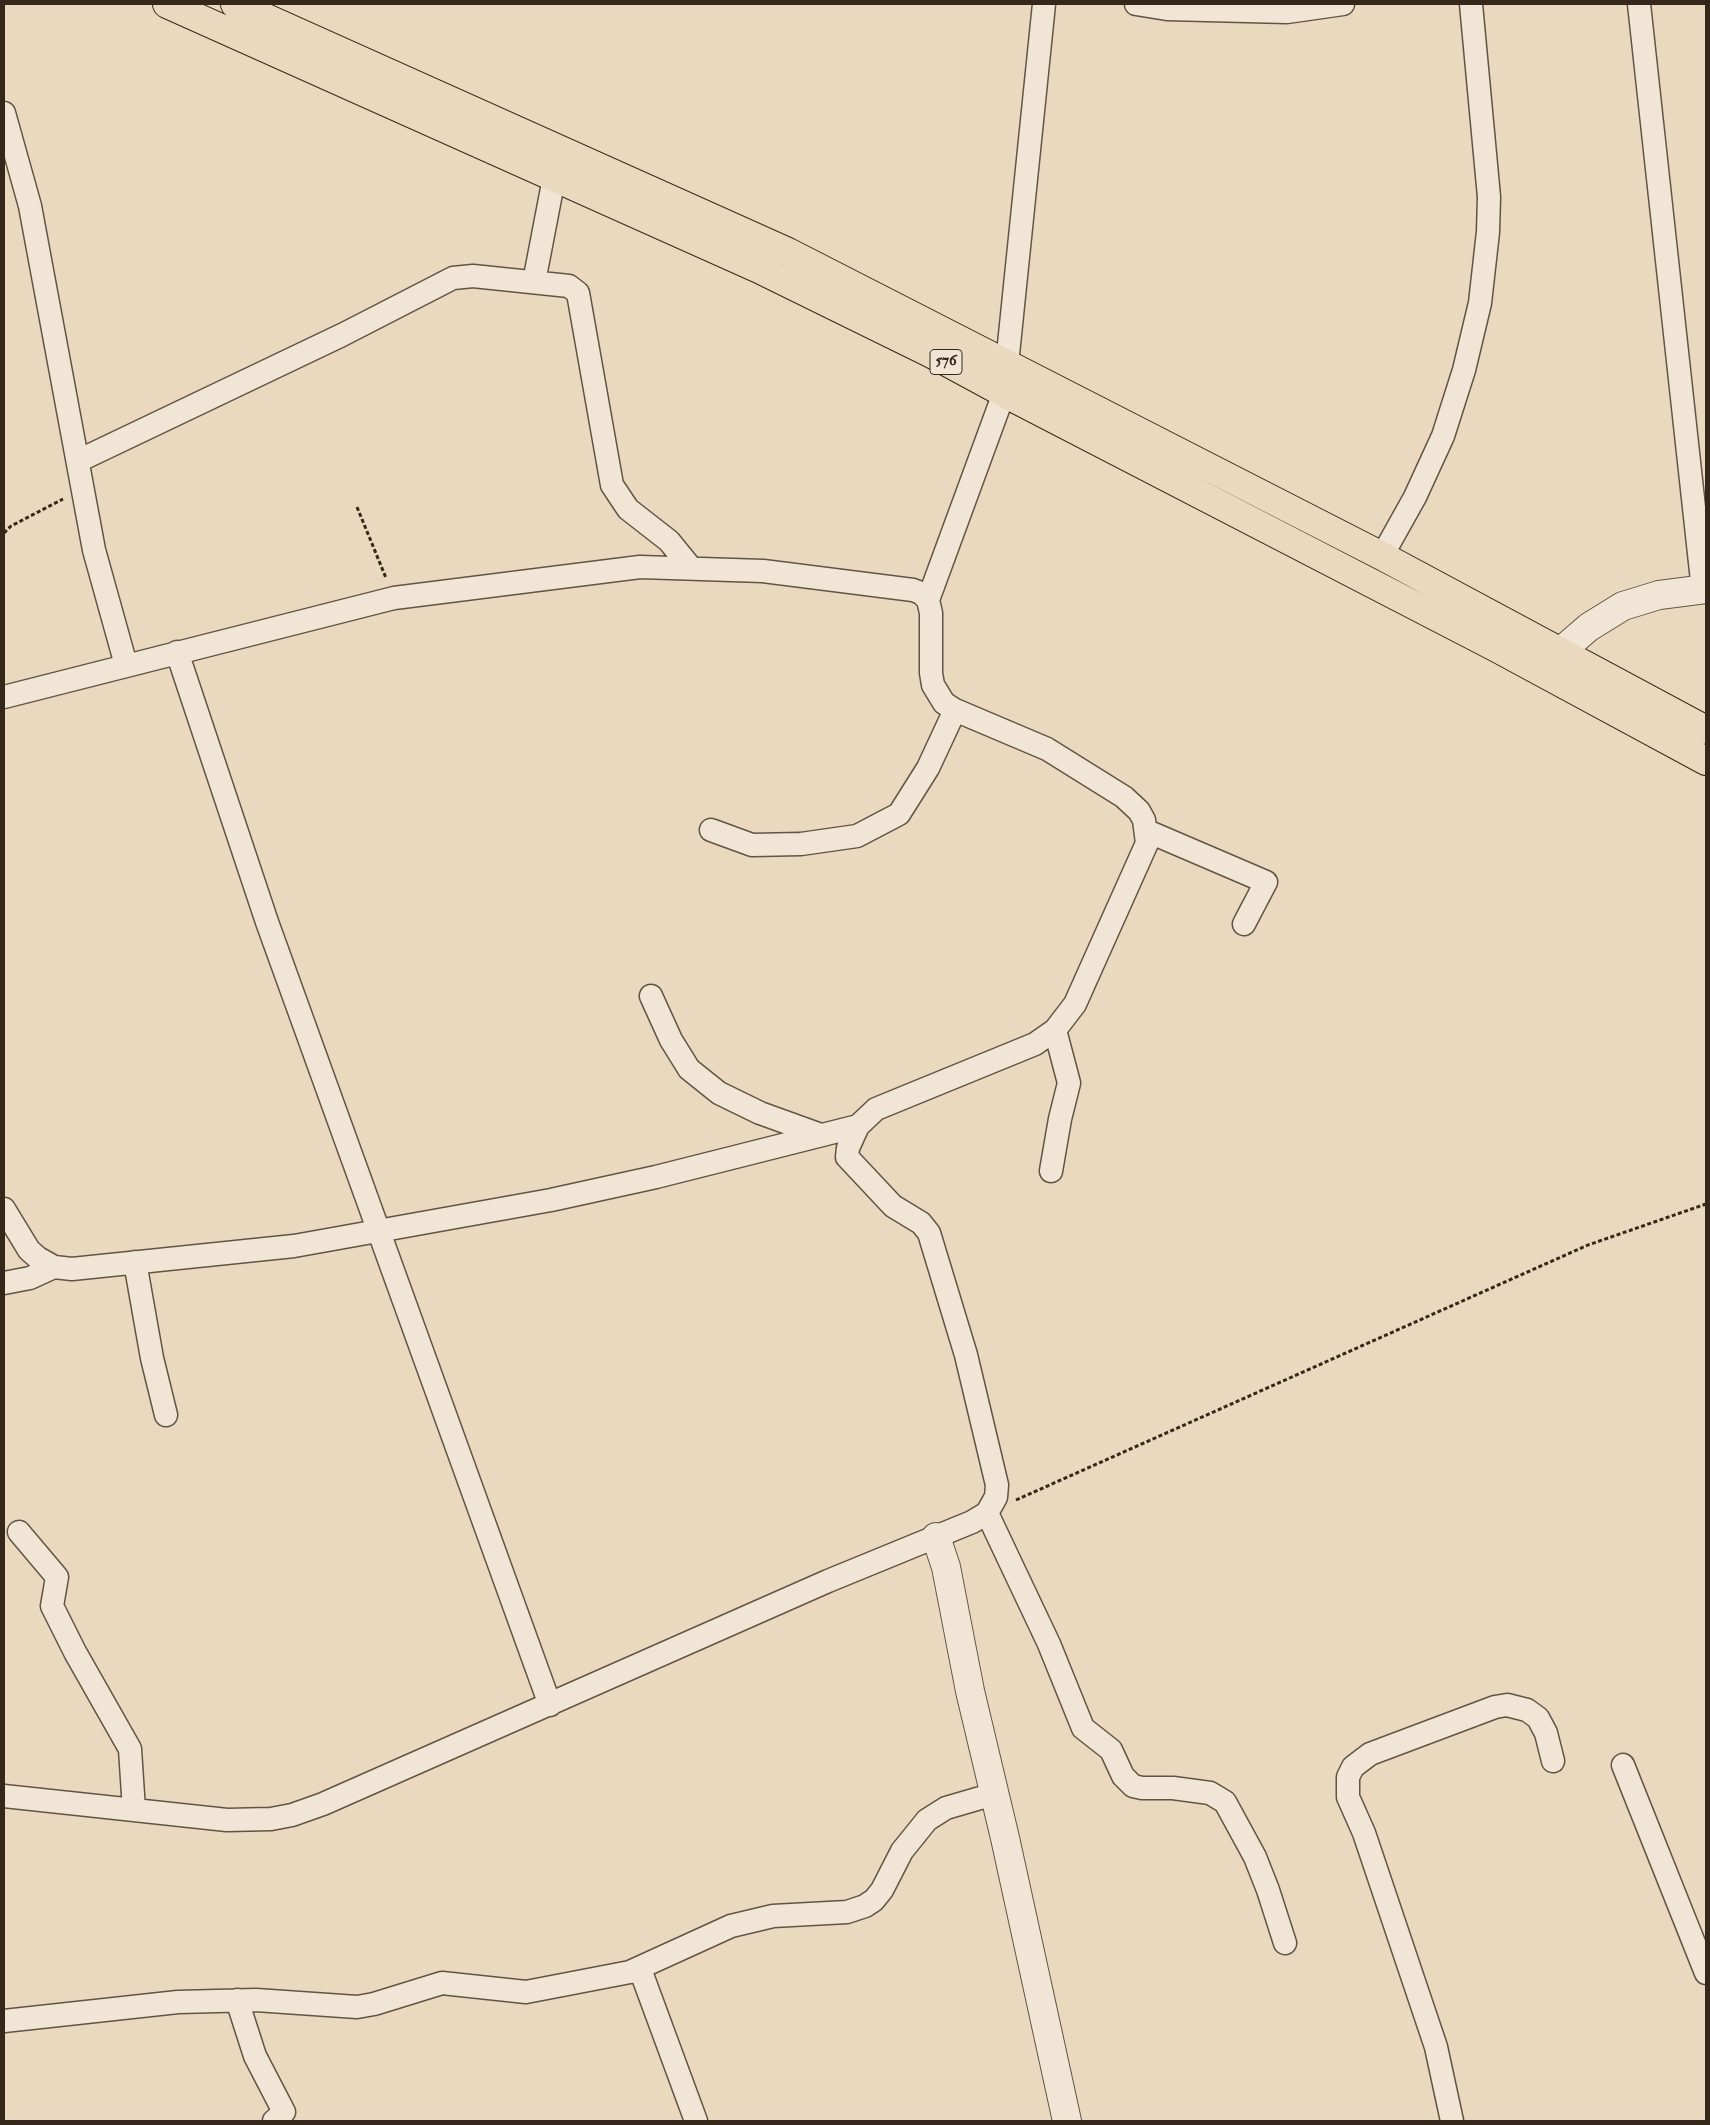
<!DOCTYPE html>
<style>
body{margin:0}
#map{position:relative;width:1710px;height:2125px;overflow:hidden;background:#ead9bf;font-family:"IM FELL Double Pica",serif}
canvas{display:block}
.frame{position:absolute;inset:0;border:5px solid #35281b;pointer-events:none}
</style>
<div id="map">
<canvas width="1710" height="2125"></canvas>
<div class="frame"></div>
</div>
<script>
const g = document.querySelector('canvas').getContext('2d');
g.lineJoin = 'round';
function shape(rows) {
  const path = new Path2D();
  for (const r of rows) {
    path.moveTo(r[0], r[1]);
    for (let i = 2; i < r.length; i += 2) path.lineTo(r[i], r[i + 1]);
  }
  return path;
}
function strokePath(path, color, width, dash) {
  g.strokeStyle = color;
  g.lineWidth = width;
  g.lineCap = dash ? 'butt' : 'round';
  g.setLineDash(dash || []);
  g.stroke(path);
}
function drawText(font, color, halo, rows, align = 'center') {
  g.font = font + ' "IM FELL Double Pica",serif';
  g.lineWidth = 4;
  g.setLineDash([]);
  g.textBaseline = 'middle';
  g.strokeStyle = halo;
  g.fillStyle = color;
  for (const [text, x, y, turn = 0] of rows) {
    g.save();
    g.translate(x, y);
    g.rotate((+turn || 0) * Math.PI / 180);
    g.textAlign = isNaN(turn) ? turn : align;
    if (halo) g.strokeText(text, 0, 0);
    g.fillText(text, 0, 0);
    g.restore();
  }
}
const minor = shape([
 [1136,4,1167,9,1287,12,1343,4],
 [1639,4,1703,590],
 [4,113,30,206,94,550,126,665],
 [534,282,554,178],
 [78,461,342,335,453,278,473,276,569,286,578,293,612,485,628,509,669,541,691,568],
 [1382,556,1415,497,1443,436,1464,370,1480,303,1488,232,1489,197,1471,4],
 [928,600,1004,393,1044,4],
 [177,652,267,922,550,1705],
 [4,697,394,598,640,567,763,571,913,590,921,593,928,600,931,613,931,673,933,685,944,703,955,710,1047,749,1124,797,1139,811,1144,820,1147,843,1075,1004,1055,1030,1035,1044,876,1109,858,1126,848,1148,847,1157,893,1206,921,1223,929,1233,966,1355,997,1485,996,1497,987,1513,972,1522,828,1581,323,1804,292,1815,271,1819,227,1820,4,1796],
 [711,830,752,845,801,844,857,836,899,814,928,768,955,710],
 [1147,831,1266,882,1244,924],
 [651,996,671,1040,689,1069,719,1093,760,1113,821,1135],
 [1051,1171,1060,1119,1069,1083,1055,1030],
 [4,1209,29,1250,38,1258,54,1267,72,1269,294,1246,551,1200,656,1177,858,1126],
 [135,1262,152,1358,166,1415],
 [4,1283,30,1278,54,1267],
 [987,1513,1049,1644,1083,1728,1111,1750,1123,1776,1133,1786,1142,1788,1173,1788,1210,1793,1225,1802,1255,1857,1268,1890,1285,1943],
 [19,1532,57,1577,52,1606,75,1652,130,1749,134,1810],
 [1623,1765,1706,1973],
 [640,1969,696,2121],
 [237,2000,255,2056,284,2112,274,2121],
 [4,2021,178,2002,256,2000,357,2007,374,2004,442,1983,526,1992,630,1972,731,1926,773,1916,847,1912,865,1906,874,1900,882,1890,902,1851,927,1820,946,1808,994,1794],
 [1452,2121,1436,2047,1364,1833,1348,1797,1348,1777,1353,1767,1370,1754,1495,1707,1507,1705,1527,1710,1538,1718,1546,1733,1553,1761]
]);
const tertiary = shape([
 [1560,652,1589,627,1623,606,1659,595,1706,589],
 [936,1537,946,1567,970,1691,1005,1838,1067,2121]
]);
const primary = shape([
 [167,4,759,269,932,354,1004,393,1495,647,1706,761],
 [235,4,788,252,1382,556,1706,730]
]);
strokePath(minor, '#625444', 25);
strokePath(tertiary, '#625444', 30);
strokePath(primary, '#35281b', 30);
strokePath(shape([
 [357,507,386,578],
 [4,533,11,526,63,499],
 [1016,1500,1588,1245,1706,1204]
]), '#35281b', 3, [4, 2.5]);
strokePath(minor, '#f1e6d5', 22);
strokePath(tertiary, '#f1e6d5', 28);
strokePath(primary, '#ead9bf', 28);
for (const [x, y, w] of [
 [946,362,32]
]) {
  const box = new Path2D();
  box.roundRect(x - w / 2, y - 12.5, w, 25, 4);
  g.fillStyle = '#f1e6d5';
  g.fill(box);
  strokePath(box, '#35281b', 1);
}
drawText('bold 15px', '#35281b', null, [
 ["576",946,362]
]);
</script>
